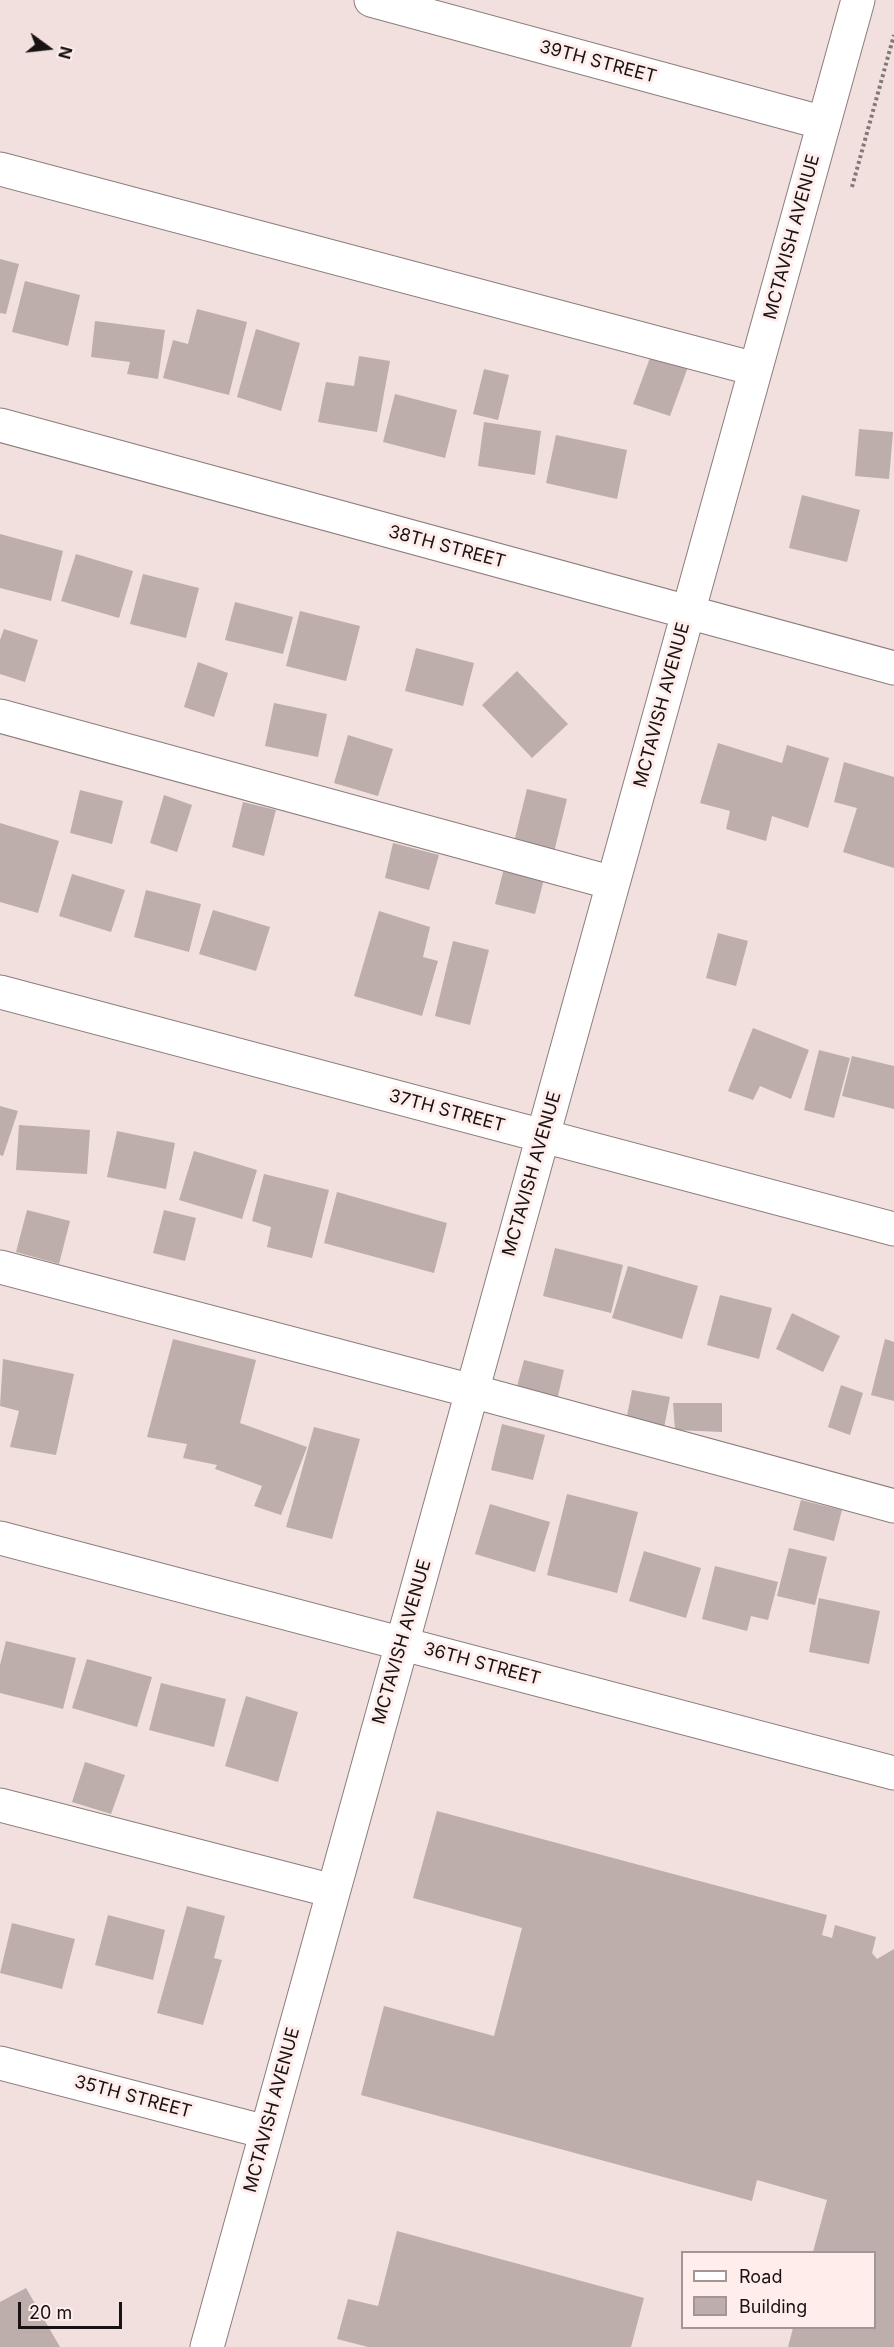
<!DOCTYPE html>
<style>
body{margin:0}
#map{position:relative;width:894px;height:2347px;overflow:hidden;background:#f1e0de;font-family:Inter,sans-serif}
canvas{display:block}
.legend{position:absolute;left:681px;top:2251px;width:195px;height:78px;box-sizing:border-box;background:#feedeb;border:2px solid #a29694;margin:0;padding:8px 10px;list-style:none;font-size:18px;color:#181312}
.legend li{display:flex;align-items:center;gap:12px;height:30px}
.legend b{width:30px;border:2px solid #a29694}
.north{position:absolute;left:18px;top:18px;width:60px;height:60px;-webkit-text-stroke:4px #feedeb;paint-order:stroke;rotate:105deg;font-size:16px;font-weight:700;line-height:24px;text-align:center;color:#181312}
.north::after{content:'';display:block;margin:auto;width:21px;height:27px;background:#181312;clip-path:polygon(50% 0,100% 100%,50% 72%,0 100%)}
.scale{position:absolute;left:18px;top:2302px;width:104px;height:27px;box-sizing:border-box;border:3px solid #181312;border-top:0;padding-left:8px;font-size:18px;line-height:21px;white-space:nowrap;color:#181312;-webkit-text-stroke:4px #feedeb;paint-order:stroke}
</style>
<div id="map">
<canvas width="894" height="2347"></canvas>
<ul class="legend">
<li><b style="height:8px;background:#fff"></b>Road</li>
<li><b style="height:16px;background:#bdadab"></b>Building</li>
</ul>
<div class="north">N</div>
<div class="scale">20 m</div>
</div>
<script>
const g = document.querySelector('canvas').getContext('2d');
g.lineJoin = 'round';
function paint(path, color) {
  g.fillStyle = color;
  g.fill(path, 'evenodd');
}
function shape(rows) {
  const path = new Path2D();
  for (const r of rows) {
    path.moveTo(r[0], r[1]);
    for (let i = 2; i < r.length; i += 2) path.lineTo(r[i], r[i + 1]);
  }
  return path;
}
function strokePath(path, color, width, dash) {
  g.strokeStyle = color;
  g.lineWidth = width;
  g.lineCap = dash ? 'butt' : 'round';
  g.setLineDash(dash || []);
  g.stroke(path);
}
function drawText(font, color, halo, rows, align = 'center') {
  g.font = font + ' Inter,sans-serif';
  g.lineWidth = 6;
  g.setLineDash([]);
  g.textBaseline = 'middle';
  g.strokeStyle = halo;
  g.fillStyle = color;
  for (const [text, x, y, turn = 0] of rows) {
    g.save();
    g.translate(x, y);
    g.rotate((+turn || 0) * Math.PI / 180);
    g.textAlign = isNaN(turn) ? turn : align;
    if (halo) g.strokeText(text, 0, 0);
    g.fillText(text, 0, 0);
    g.restore();
  }
}
paint(shape([
 [0,259,19,264,6,314,0,313],
 [25,281,80,295,68,346,12,332],
 [197,309,247,322,229,395,163,378,173,340,188,344],
 [95,321,165,330,158,379,127,374,130,362,91,357],
 [256,329,300,343,281,411,237,397],
 [651,355,688,367,670,416,633,404],
 [359,356,390,361,377,432,318,422,326,382,354,386],
 [484,369,509,375,498,420,473,414],
 [395,394,457,410,445,458,383,442],
 [484,422,541,431,535,475,478,466],
 [859,429,893,432,889,479,855,476],
 [556,435,627,450,617,499,546,483],
 [802,495,860,510,847,562,789,548],
 [0,534,63,551,51,601,0,588],
 [76,554,133,571,119,618,61,601],
 [143,574,199,588,186,638,130,624],
 [235,602,293,617,283,654,225,640],
 [300,611,360,626,346,681,286,666],
 [4,629,38,640,25,682,0,674,0,640],
 [416,648,474,663,463,706,405,691],
 [198,662,228,673,214,717,184,707],
 [517,671,568,724,532,758,482,705],
 [274,703,327,714,318,757,265,746],
 [348,735,393,749,378,796,334,783],
 [718,743,782,763,787,745,829,758,808,828,772,816,766,841,726,829,730,811,700,803],
 [844,762,894,777,894,868,843,852,857,808,834,802],
 [527,789,567,799,554,852,514,842],
 [80,790,123,801,112,844,70,833],
 [164,795,192,805,177,852,150,843],
 [243,802,276,810,264,856,232,847],
 [0,823,59,841,38,913,0,902],
 [393,843,439,855,429,890,385,878],
 [504,868,544,879,535,914,495,904],
 [72,874,125,890,111,932,59,916],
 [146,890,201,904,189,952,134,937],
 [213,910,270,927,256,971,199,954],
 [379,911,430,927,423,957,438,961,422,1016,354,996],
 [718,933,748,941,736,986,706,978],
 [453,941,489,950,470,1025,435,1016],
 [753,1028,809,1050,791,1099,760,1086,753,1100,728,1091],
 [819,1050,850,1058,834,1118,804,1110],
 [852,1056,894,1066,894,1109,842,1096],
 [0,1106,18,1111,3,1156,0,1155],
 [19,1125,90,1130,87,1174,16,1170],
 [117,1131,175,1143,166,1189,107,1177],
 [194,1151,257,1170,242,1219,179,1200],
 [264,1174,329,1190,312,1258,267,1247,271,1227,252,1221],
 [337,1192,447,1223,434,1273,324,1243],
 [27,1210,70,1221,59,1264,16,1252],
 [164,1210,196,1218,185,1261,153,1253],
 [555,1248,623,1265,611,1313,543,1296],
 [628,1266,698,1286,682,1339,612,1318],
 [720,1295,772,1308,759,1359,707,1345],
 [792,1313,840,1336,823,1372,776,1349],
 [173,1339,256,1360,240,1423,307,1447,281,1515,254,1506,262,1486,215,1469,217,1465,183,1458,187,1444,147,1437],
 [885,1339,894,1342,894,1401,871,1395],
 [3,1359,74,1374,56,1455,10,1447,19,1411,0,1406],
 [524,1360,564,1370,557,1400,516,1390],
 [841,1385,863,1393,850,1435,828,1427],
 [632,1390,670,1397,663,1433,625,1426],
 [673,1403,722,1403,722,1432,675,1430],
 [502,1424,545,1435,533,1480,491,1470],
 [314,1427,360,1439,332,1539,286,1527],
 [567,1494,638,1512,617,1593,547,1575],
 [801,1500,842,1510,834,1541,793,1530],
 [490,1504,550,1522,535,1572,475,1554],
 [789,1548,827,1557,815,1605,777,1596],
 [644,1551,701,1568,686,1618,629,1601],
 [715,1566,778,1582,768,1620,751,1616,747,1631,702,1619],
 [819,1598,880,1611,869,1664,809,1652],
 [6,1641,76,1658,63,1709,0,1693,0,1665],
 [87,1659,152,1677,137,1727,72,1708],
 [161,1683,226,1699,214,1747,149,1730],
 [246,1696,298,1712,278,1782,225,1766],
 [85,1762,125,1775,111,1814,72,1802],
 [437,1811,827,1915,822,1935,832,1938,835,1925,876,1937,872,1953,877,1959,894,1949,894,2347,788,2347,793,2328,874,2328,874,2252,813,2252,827,2200,757,2180,752,2201,361,2095,384,2006,494,2036,522,1928,413,1898],
 [187,1906,225,1916,214,1958,222,1960,203,2025,157,2013],
 [108,1915,165,1930,153,1980,95,1965],
 [12,1923,75,1939,62,1989,0,1973],
 [397,2231,644,2298,631,2347,368,2347,337,2339,348,2299,378,2306],
 [26,2288,60,2347,0,2347,0,2302]
]), '#bdadab');
const minor = shape([
 [371,0,824,123],
 [0,169,755,369],
 [0,425,894,668],
 [0,716,613,883],
 [0,992,894,1229],
 [0,1267,472,1391,894,1506],
 [0,1538,894,1773],
 [0,1805,333,1891],
 [0,2063,266,2132],
 [207,2347,858,0]
]);
strokePath(minor, '#8d7d7c', 35);
strokePath(shape([
 [852,187,894,35]
]), '#837877', 4, [3, 3]);
strokePath(minor, '#fff', 33);
drawText('18px', '#181312', '#feedeb', [
 ["39TH STREET",598,62,15],
 ["MCTAVISH AVENUE",792,237,-75],
 ["38TH STREET",447,547,15],
 ["MCTAVISH AVENUE",662,705,-75],
 ["37TH STREET",447,1111,15],
 ["MCTAVISH AVENUE",532,1174,-74],
 ["MCTAVISH AVENUE",402,1642,-74],
 ["36TH STREET",482,1664,15],
 ["35TH STREET",133,2097,15],
 ["MCTAVISH AVENUE",272,2110,-75]
]);
</script>
